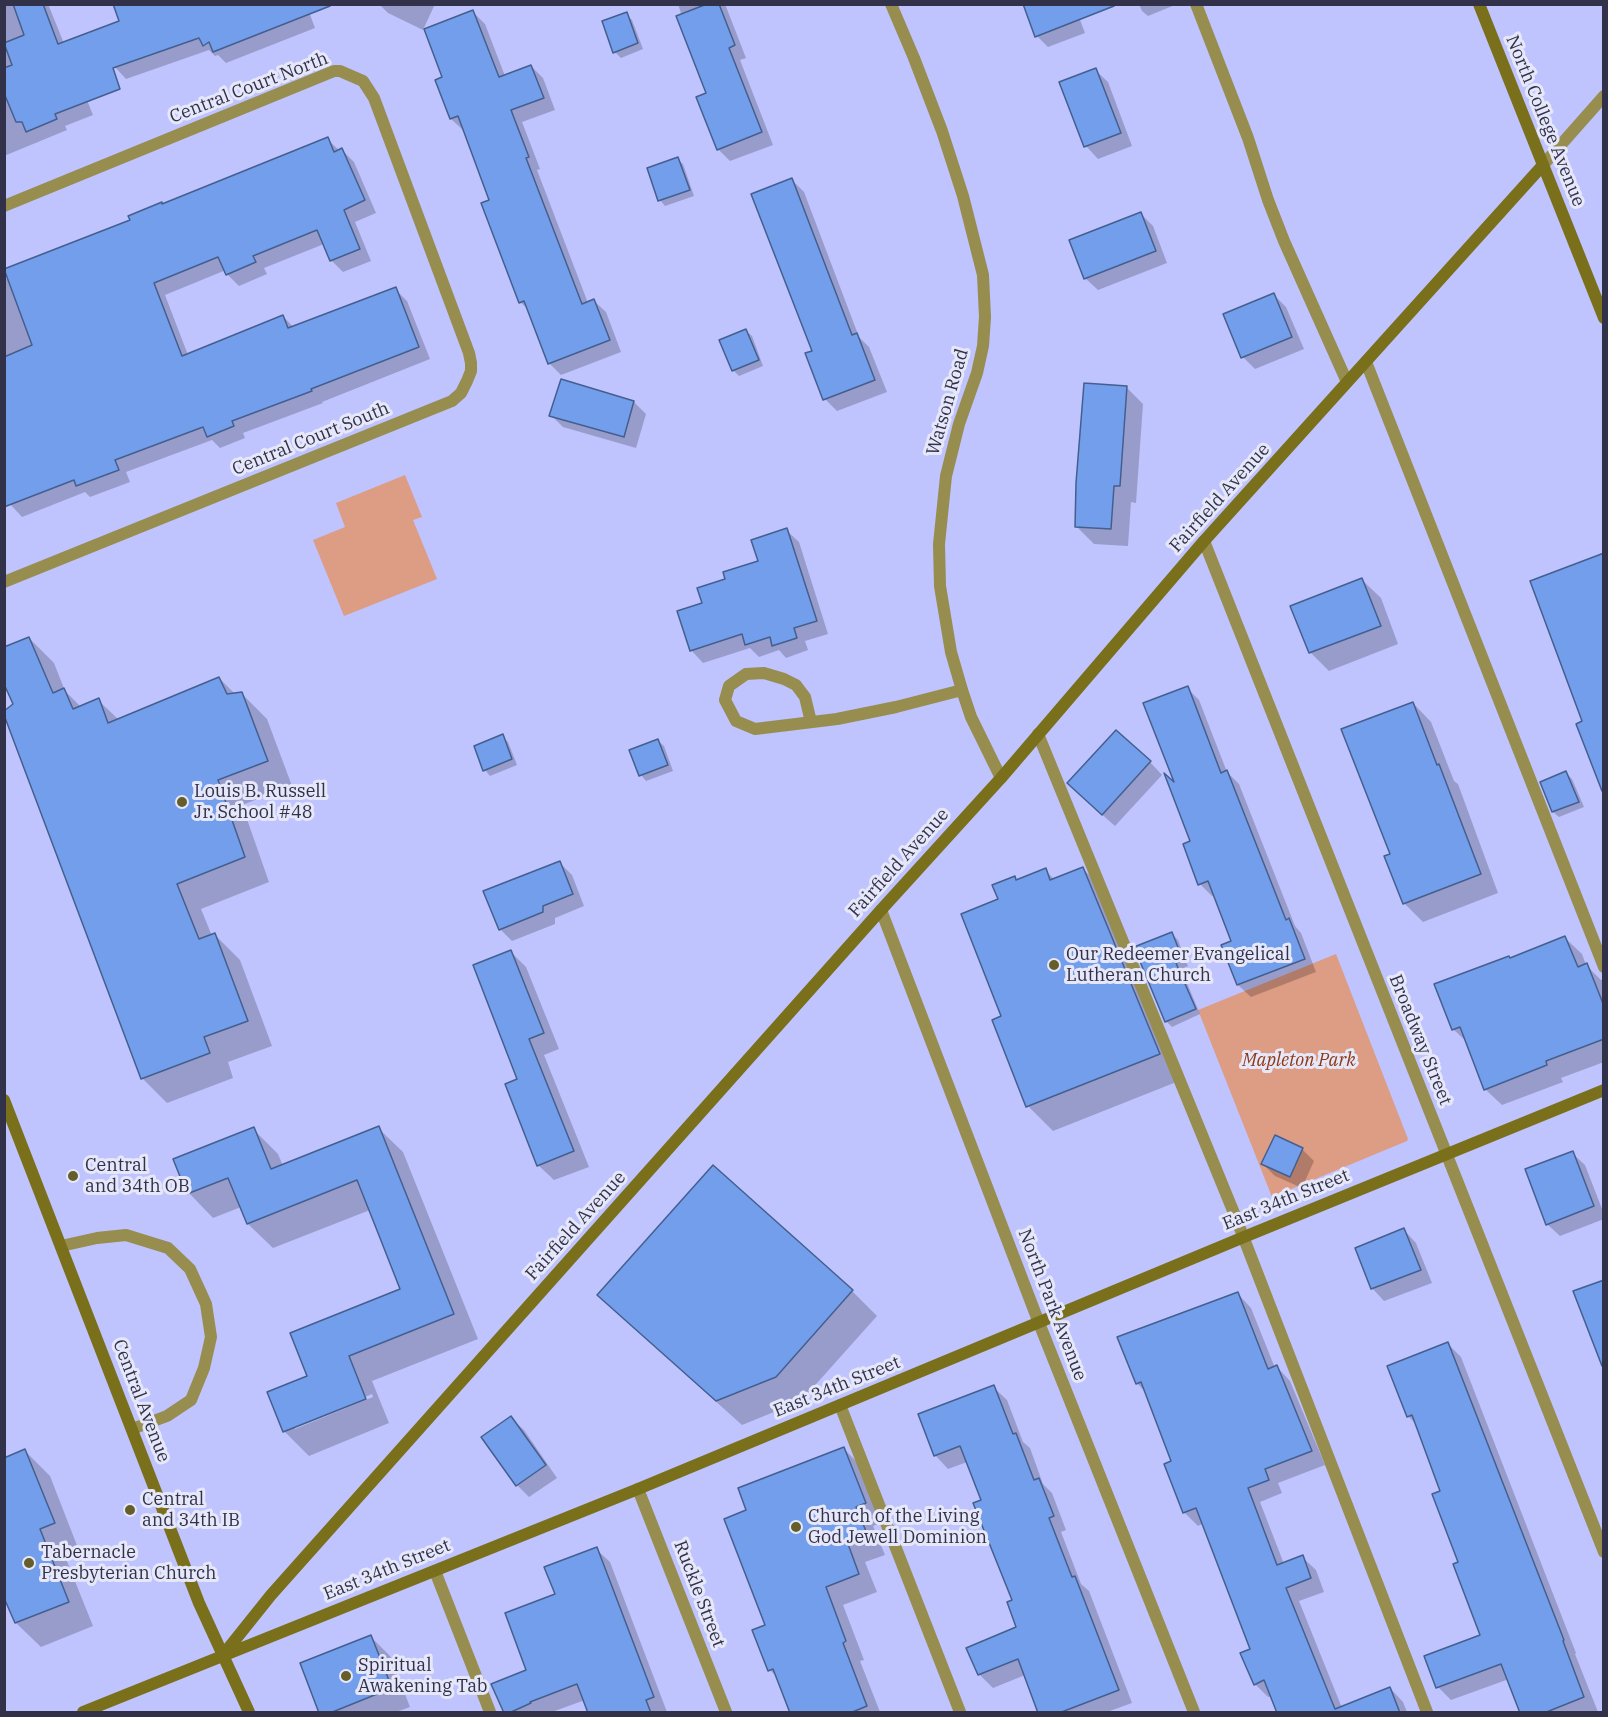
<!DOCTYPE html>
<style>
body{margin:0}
#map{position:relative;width:1608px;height:1717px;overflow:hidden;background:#bfc3fe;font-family:"IBM Plex Serif",serif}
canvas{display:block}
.frame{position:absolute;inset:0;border:6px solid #313249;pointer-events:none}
</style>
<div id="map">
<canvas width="1608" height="1717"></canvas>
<div class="frame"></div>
</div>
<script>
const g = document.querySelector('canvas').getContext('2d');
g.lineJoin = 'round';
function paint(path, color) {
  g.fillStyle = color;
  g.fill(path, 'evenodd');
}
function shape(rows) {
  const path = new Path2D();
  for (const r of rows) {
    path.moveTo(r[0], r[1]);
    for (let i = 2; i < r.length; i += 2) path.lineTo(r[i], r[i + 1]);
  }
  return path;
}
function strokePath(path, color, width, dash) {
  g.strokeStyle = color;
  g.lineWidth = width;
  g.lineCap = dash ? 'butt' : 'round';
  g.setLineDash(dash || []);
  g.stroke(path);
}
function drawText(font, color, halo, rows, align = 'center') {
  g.font = font + ' "IBM Plex Serif",serif';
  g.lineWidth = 6;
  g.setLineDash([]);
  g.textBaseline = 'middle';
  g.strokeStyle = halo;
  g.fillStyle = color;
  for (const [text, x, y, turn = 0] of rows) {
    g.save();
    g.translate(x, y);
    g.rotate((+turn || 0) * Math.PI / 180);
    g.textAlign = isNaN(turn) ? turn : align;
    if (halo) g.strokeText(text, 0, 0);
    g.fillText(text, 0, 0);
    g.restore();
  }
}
paint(shape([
 [405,475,422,517,413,520,437,579,344,616,313,540,345,527,336,503],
 [1336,954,1408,1139,1407,1141,1272,1197,1198,1010]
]), '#dd9c84');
paint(shape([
 [4,4,48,4,93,115,65,126,67,130,4,156],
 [306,4,315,28,226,63,218,55,215,56,209,50,126,79,115,67,120,22],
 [379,4,435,4,423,30,388,13],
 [678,4,725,4,746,58,740,60,773,145,730,161,718,149,708,94],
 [1074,4,1085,33,1048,47,1037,36],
 [1139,4,1175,4,1175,5,1148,16,1142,11],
 [473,12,485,24,505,76,531,66,543,78,555,110,522,122,540,169,537,170,588,303,594,301,606,312,621,352,561,375,549,363,530,311,520,302,491,201,464,130,463,130,451,119,444,78],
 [626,14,632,20,643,49,621,58,615,52],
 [1095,70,1108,82,1132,146,1098,159,1086,146],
 [327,139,340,151,342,150,354,162,376,213,355,222,371,261,343,272,331,260,324,244,264,268,267,274,239,286,227,274,226,270,165,295,188,355,283,316,294,328,395,289,407,301,430,359,322,402,323,403,243,433,245,438,220,448,212,440,126,472,130,482,90,497,85,492,22,517,10,504,4,424,4,280,163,206],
 [677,159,683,164,694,196,665,206,660,200,648,169],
 [792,180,804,192,859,337,869,347,887,392,837,411,825,399,814,351],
 [1141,214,1153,226,1167,263,1098,290,1085,278],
 [1274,295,1286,307,1304,349,1255,369,1243,357],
 [746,331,752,336,763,366,739,376,733,370],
 [1126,387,1143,404,1136,503,1131,502,1128,546,1094,544,1076,526],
 [634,402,646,414,636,448,563,427,551,415],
 [786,530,799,542,828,634,805,641,808,650,786,658,779,650,759,657,750,648,703,663,691,650,704,604,726,580,760,562],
 [1362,580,1381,598,1398,644,1329,671,1310,652],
 [29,638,54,663,65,691,81,707,98,700,119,720,219,678,235,694,242,694,267,719,292,786,242,805,269,882,201,909,212,936,215,935,240,960,272,1046,228,1062,233,1078,167,1103,142,1078,15,704],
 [1187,688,1199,700,1227,772,1239,784,1295,926,1301,933,1316,972,1251,997,1238,985,1223,945,1233,942,1215,895,1212,896,1200,884,1192,842,1177,787],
 [1413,703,1431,722,1454,781,1458,784,1498,893,1423,922,1404,903,1392,855],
 [502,736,508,742,517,765,490,776,485,770],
 [658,741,664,746,673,771,646,781,641,775,631,751],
 [1150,762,1162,775,1115,826,1081,796],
 [1566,773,1572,779,1584,807,1559,817,1553,812,1542,783],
 [559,862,572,875,584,906,555,918,555,924,512,941,500,929],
 [1083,869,1108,893,1184,1079,1053,1131,1028,1106,1003,1017,1000,900,1014,878,1017,881,1045,870,1055,880],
 [1172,934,1178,940,1188,966,1181,969,1200,1014,1172,1027,1166,1021],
 [1565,938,1582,954,1586,965,1601,980,1604,979,1604,1062,1561,1078,1563,1082,1502,1105,1485,1089,1468,1043,1453,1029,1511,960],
 [511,952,526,967,559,1049,544,1055,589,1167,554,1180,538,1165,519,1080],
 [378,1128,403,1152,478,1339,372,1381,389,1423,309,1456,284,1431,309,1377,402,1290,370,1210,273,1248,248,1224,241,1207,213,1218,189,1193,253,1129,278,1154,283,1166],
 [372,1394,373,1397,295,1429,295,1426],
 [1302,1149,1314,1161,1302,1188,1275,1176,1263,1164],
 [1572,1153,1585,1165,1604,1214,1604,1219,1560,1236,1547,1224],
 [714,1167,852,1291,877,1316,801,1401,742,1425,624,1319,599,1294],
 [1404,1230,1416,1243,1432,1283,1384,1301,1372,1288],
 [1238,1294,1251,1308,1275,1368,1277,1367,1290,1381,1325,1465,1278,1483,1282,1493,1260,1502,1284,1564,1302,1557,1316,1570,1324,1592,1299,1601,1342,1708,1390,1688,1403,1702,1407,1712,1278,1712,1272,1696,1268,1697,1255,1684,1252,1650,1204,1523,1198,1526,1184,1512,1173,1461,1147,1394,1137,1383],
 [1448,1344,1461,1357,1576,1653,1575,1654,1598,1712,1522,1712,1509,1679,1451,1700,1438,1687,1482,1636,1460,1563,1442,1492,1417,1425,1408,1416],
 [993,1387,1007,1400,1023,1442,1030,1448,1043,1484,1052,1493,1066,1530,1061,1532,1081,1584,1089,1591,1132,1703,1107,1712,1040,1712,1025,1675,993,1688,979,1674,1018,1627,1014,1601,983,1501,967,1462,948,1469,935,1455],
 [511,1418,524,1430,557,1478,529,1497,517,1485],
 [844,1449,862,1467,883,1522,873,1526,885,1555,865,1562,877,1592,843,1605,864,1660,860,1661,880,1712,791,1712,779,1679,770,1670,767,1626,748,1511],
 [25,1451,50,1476,78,1548,64,1554,93,1626,41,1647,16,1623,4,1594,4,1454,9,1458],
 [596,1549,610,1562,667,1712,590,1712,585,1700,552,1712,505,1712,527,1671,557,1595],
 [371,1637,390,1656,410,1707,396,1712,321,1712]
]), '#0003');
const building = shape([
 [13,4,43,4,58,44,119,21,113,4,330,4,330,6,213,52,209,42,203,46,199,38,113,68,120,89,55,114,57,119,26,132,22,122,16,122,4,93,4,68,12,65,4,43,24,35,13,4],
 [707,4,719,4,735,45,729,48,762,132,717,150,696,97,706,93,676,16,707,4],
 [1023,4,1114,4,1114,6,1035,37,1023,4],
 [473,10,499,77,531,65,544,98,511,110,529,157,526,158,582,304,594,299,610,340,548,364,524,301,519,303,481,203,489,200,458,116,450,119,435,80,442,77,424,29,473,10],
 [627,12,638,43,613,53,602,21,627,12],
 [1096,68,1121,133,1084,147,1059,82,1096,68],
 [328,137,334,152,342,148,365,200,344,210,360,249,330,261,317,230,253,256,256,262,226,275,218,257,154,283,182,356,283,315,288,328,396,287,419,347,311,389,312,391,232,421,234,426,207,437,203,427,115,460,119,470,76,486,74,480,4,507,4,357,32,345,4,269,130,220,128,216,162,202,162,204,328,137],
 [678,157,690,190,658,201,647,168,678,157],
 [792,178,852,335,857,333,875,380,823,400,805,353,812,351,751,194,792,178],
 [1141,212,1156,251,1084,279,1069,240,1141,212],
 [1274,293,1292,337,1241,358,1223,314,1274,293],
 [746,329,759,360,732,371,719,340,746,329],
 [561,379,634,401,624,437,549,416,561,379],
 [1084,383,1127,386,1120,486,1114,486,1111,529,1075,527,1076,483,1084,383],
 [787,528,817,621,794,628,797,638,772,646,770,637,745,645,742,634,690,651,677,611,702,603,697,588,725,579,723,572,758,561,751,540,787,528],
 [1604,553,1604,790,1602,791,1576,724,1582,721,1530,581,1604,553],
 [1362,578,1381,626,1309,653,1290,606,1362,578],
 [29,637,53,693,64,688,73,709,99,698,108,723,219,677,227,694,242,692,268,761,218,780,245,857,177,884,199,939,215,933,248,1021,204,1037,210,1053,141,1079,4,715,4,711,13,704,4,684,4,647,29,637],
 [1188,686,1221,773,1227,770,1286,920,1289,918,1305,959,1237,985,1221,945,1231,941,1208,881,1198,885,1183,844,1190,841,1164,773,1174,782,1143,703,1188,686],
 [1413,702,1437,765,1439,764,1481,874,1403,904,1384,856,1390,854,1341,729,1413,702],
 [1116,730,1151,761,1102,815,1067,783,1116,730],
 [503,734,512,759,483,771,474,746,503,734],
 [658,739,668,765,639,776,629,750,658,739],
 [1566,771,1579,802,1552,812,1540,782,1566,771],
 [560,861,573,894,543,906,543,912,499,930,483,891,560,861],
 [1083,867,1160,1054,1026,1107,992,1020,1001,1016,961,914,998,899,992,885,1015,876,1016,880,1046,868,1050,880,1083,867],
 [1172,932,1183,960,1176,963,1196,1009,1165,1022,1134,947,1172,932],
 [1565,936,1578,967,1587,963,1604,1006,1604,1039,1546,1061,1547,1065,1484,1090,1460,1027,1452,1030,1434,984,1509,956,1510,958,1565,936],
 [511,950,544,1033,529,1039,574,1151,537,1166,505,1084,517,1079,473,965,511,950],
 [379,1126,454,1314,349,1356,366,1399,283,1432,267,1392,307,1376,290,1333,400,1289,380,1238,357,1180,247,1224,228,1178,187,1194,173,1159,254,1127,271,1169,379,1126],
 [1275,1135,1303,1148,1290,1177,1261,1164,1275,1135],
 [1573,1151,1594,1206,1546,1225,1525,1169,1573,1151],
 [713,1165,853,1290,776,1377,716,1401,597,1295,713,1165],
 [1404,1228,1421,1270,1371,1289,1355,1248,1404,1228],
 [1604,1280,1604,1366,1602,1366,1573,1291,1604,1280],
 [1238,1292,1268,1369,1277,1365,1312,1451,1265,1469,1269,1480,1248,1488,1277,1565,1303,1555,1311,1578,1286,1588,1335,1709,1390,1687,1400,1713,1277,1713,1264,1680,1254,1685,1240,1653,1250,1649,1196,1508,1183,1513,1164,1464,1171,1461,1141,1382,1136,1384,1117,1337,1238,1292],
 [1448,1342,1564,1640,1563,1641,1584,1697,1544,1713,1520,1713,1501,1664,1436,1688,1424,1656,1480,1635,1453,1564,1458,1562,1432,1494,1440,1491,1412,1415,1407,1417,1387,1366,1448,1342],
 [994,1385,1013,1434,1016,1433,1034,1480,1039,1478,1054,1516,1049,1518,1072,1577,1075,1576,1119,1690,1059,1713,1038,1713,1018,1659,978,1675,966,1648,1016,1627,1007,1602,1012,1600,973,1503,981,1500,960,1446,934,1456,918,1414,994,1385],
 [511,1416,546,1465,516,1486,481,1437,511,1416],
 [844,1447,866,1503,856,1507,868,1536,848,1544,859,1574,826,1587,846,1641,843,1643,867,1706,850,1713,790,1713,773,1669,768,1671,752,1630,765,1625,724,1519,746,1510,738,1488,844,1447],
 [25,1449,55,1523,40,1529,69,1602,15,1623,4,1598,4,1458,25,1449],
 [597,1547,654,1697,646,1700,651,1713,588,1713,577,1684,530,1702,531,1703,509,1713,504,1713,491,1684,526,1670,505,1613,555,1594,544,1567,597,1547],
 [371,1635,392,1688,330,1713,319,1713,300,1663,371,1635]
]);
paint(building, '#729eec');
strokePath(building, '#445f8e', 1.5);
strokePath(shape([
 [1196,4,1248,138,1268,200,1284,241,1347,382],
 [1366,362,1604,967],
 [811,722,805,697,796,685,784,679,764,673,746,674,729,686,725,700,736,721,755,729,837,719,896,707,962,690],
 [1038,734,1236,1218,1427,1712],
 [61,1246,97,1238,126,1235,168,1248,190,1269,206,1304,211,1337,204,1368,191,1400,167,1416,132,1429],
 [840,1405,960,1712],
 [435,1571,490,1712]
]), '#968d4f', 12);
strokePath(shape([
 [891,4,914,58,942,131,963,196,983,275,985,317,983,346,977,373,959,424,946,476,939,544,940,586,951,652,962,690,971,717,1001,778],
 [1543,165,1604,96],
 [4,206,334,71,340,71,363,81,374,98,469,353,471,363,471,371,467,381,461,393,452,401,4,582],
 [1204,541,1604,1552],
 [881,910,1039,1323,1194,1712],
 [638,1489,726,1712]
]), '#968d4f', 12);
strokePath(shape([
 [1479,4,1604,318],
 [4,1100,199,1603,249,1712],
 [223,1655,271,1595,328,1531,881,910,1001,778,1204,541,1543,165],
 [83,1712,638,1489,1244,1237,1604,1090]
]), '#7a6f1b', 12);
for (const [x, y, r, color] of [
 [182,802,6,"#655d2a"],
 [1054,965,6,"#655d2a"],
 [73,1176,6,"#655d2a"],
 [130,1510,6,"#655d2a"],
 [796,1527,6,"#655d2a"],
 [29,1563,6,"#655d2a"],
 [346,1676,6,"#655d2a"]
]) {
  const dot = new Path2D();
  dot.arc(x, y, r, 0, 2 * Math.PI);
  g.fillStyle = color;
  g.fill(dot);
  strokePath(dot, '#e6e8fa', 2);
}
drawText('18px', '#313249', '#e6e8fa', [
 ["Central Court North",249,88,-21],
 ["North College Avenue",1545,121,68],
 ["Watson Road",948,402,-74],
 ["Central Court South",311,439,-22],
 ["Fairfield Avenue",1220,498,-48],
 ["Fairfield Avenue",899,863,-48],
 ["Broadway Street",1420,1040,68],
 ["East 34th Street",1286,1200,-22],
 ["Fairfield Avenue",576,1226,-48],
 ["North Park Avenue",1052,1305,69],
 ["East 34th Street",837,1387,-22],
 ["Central Avenue",141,1401,69],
 ["East 34th Street",387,1570,-22],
 ["Ruckle Street",699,1594,69]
]);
drawText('18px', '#313249', '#e6e8fa', [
 ["Louis B. Russell",194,792],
 ["Jr. School #48",194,813],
 ["Our Redeemer Evangelical",1066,955],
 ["Lutheran Church",1066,976],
 ["Central",85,1166],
 ["and 34th OB",85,1187],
 ["Central",142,1500],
 ["and 34th IB",142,1521],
 ["Church of the Living",808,1517],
 ["God Jewell Dominion",808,1538],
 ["Tabernacle",41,1553],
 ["Presbyterian Church",41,1574],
 ["Spiritual",358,1666],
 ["Awakening Tab",358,1687]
], 'left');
drawText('italic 18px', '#8d3914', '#e6e8fa', [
 ["Mapleton Park",1299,1061]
]);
</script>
